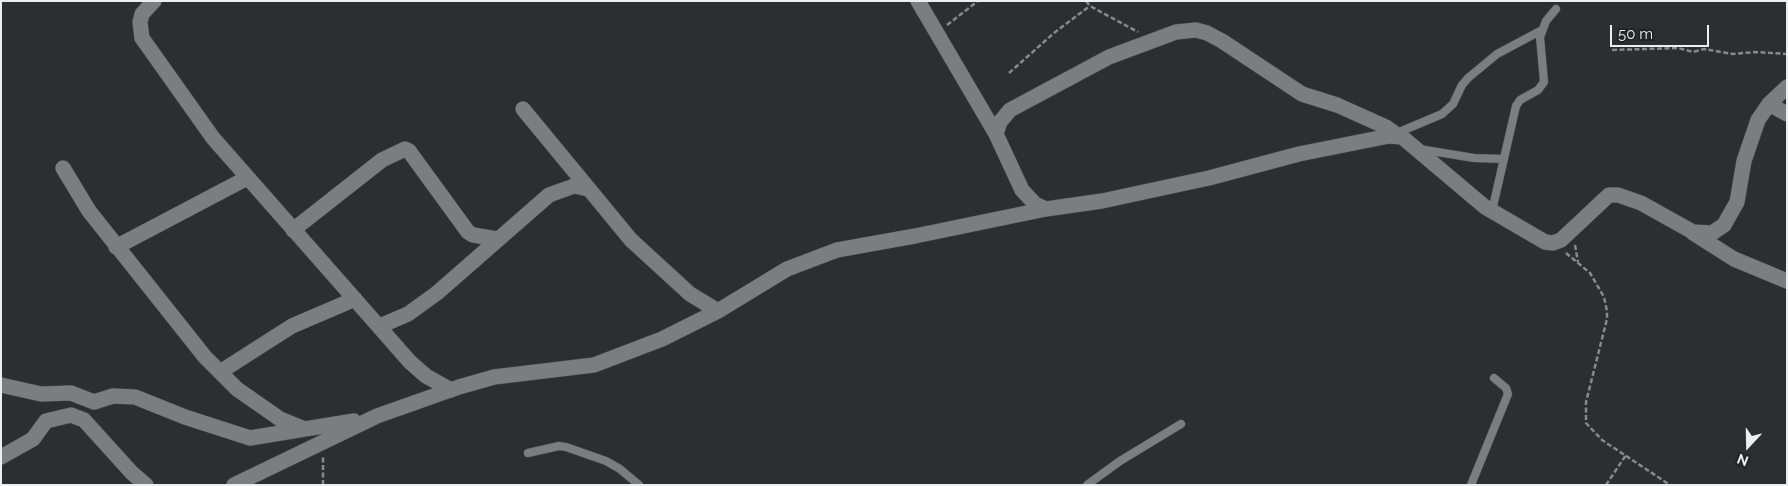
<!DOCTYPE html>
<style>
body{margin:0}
#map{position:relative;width:1788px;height:486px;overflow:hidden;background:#2d2e31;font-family:Raleway,sans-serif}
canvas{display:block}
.frame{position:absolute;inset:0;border:2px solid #edeef0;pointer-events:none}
.north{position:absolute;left:1723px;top:421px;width:50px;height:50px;-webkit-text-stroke:4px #232427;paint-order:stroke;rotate:201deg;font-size:14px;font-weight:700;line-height:20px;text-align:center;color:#edeef0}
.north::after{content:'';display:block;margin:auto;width:18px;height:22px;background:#edeef0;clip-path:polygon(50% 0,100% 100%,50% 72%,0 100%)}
.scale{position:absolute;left:1610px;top:25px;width:99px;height:22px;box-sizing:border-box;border:2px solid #edeef0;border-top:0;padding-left:6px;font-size:15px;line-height:18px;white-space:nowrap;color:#edeef0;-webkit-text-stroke:4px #232427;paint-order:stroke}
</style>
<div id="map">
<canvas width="1788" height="486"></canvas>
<div class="frame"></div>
<div class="north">N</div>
<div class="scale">50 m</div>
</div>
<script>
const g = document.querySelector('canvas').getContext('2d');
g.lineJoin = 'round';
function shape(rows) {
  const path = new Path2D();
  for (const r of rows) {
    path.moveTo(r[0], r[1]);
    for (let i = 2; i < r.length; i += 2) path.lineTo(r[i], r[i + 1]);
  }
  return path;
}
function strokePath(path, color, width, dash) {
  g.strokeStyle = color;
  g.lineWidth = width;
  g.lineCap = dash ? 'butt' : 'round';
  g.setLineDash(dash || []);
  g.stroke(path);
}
const service = shape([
 [1397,133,1442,114,1453,104,1462,85,1468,78,1497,54,1542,30],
 [1419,149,1474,158,1504,159],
 [1492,211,1516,106,1520,100,1538,90,1544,82,1540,37,1546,21,1556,9],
 [528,453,559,446,566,447,606,461,620,469,639,485],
 [1087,485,1120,461,1181,424],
 [1471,485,1508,394,1506,388,1494,378]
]);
const minor = shape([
 [154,1,142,14,140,22,142,38,213,138,410,362,426,376,451,390],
 [918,1,996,134,1022,190,1035,204,1046,209],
 [1769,104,1787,114],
 [523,109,631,240,690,294,718,311],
 [996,134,1000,122,1010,110,1109,57,1176,32,1196,30,1207,33,1222,41,1302,94,1337,105,1386,127,1400,137],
 [63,168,89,211,205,357,237,389,280,419,302,428],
 [293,230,382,160,405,149,409,151,468,232,473,235,497,239],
 [1693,233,1734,259,1787,281],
 [116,247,247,178],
 [380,326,408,314,437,293,549,195,574,186,588,189],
 [220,372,292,326,355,299],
 [1,385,41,394,71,393,94,402,113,396,135,397,185,417,250,438,354,421],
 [1,457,33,439,46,421,71,415,84,420,132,473,146,485],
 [234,485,377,416,459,387,494,377,594,365,662,339,718,311,787,269,837,250,915,236,1046,209,1102,201,1209,178,1299,154,1389,136,1402,137,1485,207,1545,242,1553,243,1561,240,1609,195,1618,195,1641,203,1693,232,1712,233,1724,225,1737,202,1744,161,1758,120,1769,104,1787,87]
]);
strokePath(service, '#494a4d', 9);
strokePath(minor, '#494a4d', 16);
strokePath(shape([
 [1086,1,1090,6,1138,32],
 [947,25,978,1],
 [1612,50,1678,48,1693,52,1704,49,1733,54,1755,52,1787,54],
 [1009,73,1054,33,1090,6],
 [1575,245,1578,262],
 [1566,253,1590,273,1604,297,1607,311,1607,319,1586,402,1586,423,1602,440,1670,485],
 [323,485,323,456],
 [1606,485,1626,455]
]), '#88898c', 2.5, [5, 2.5]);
strokePath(service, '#7c7d81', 8);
strokePath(minor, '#7c7d81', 15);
</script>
